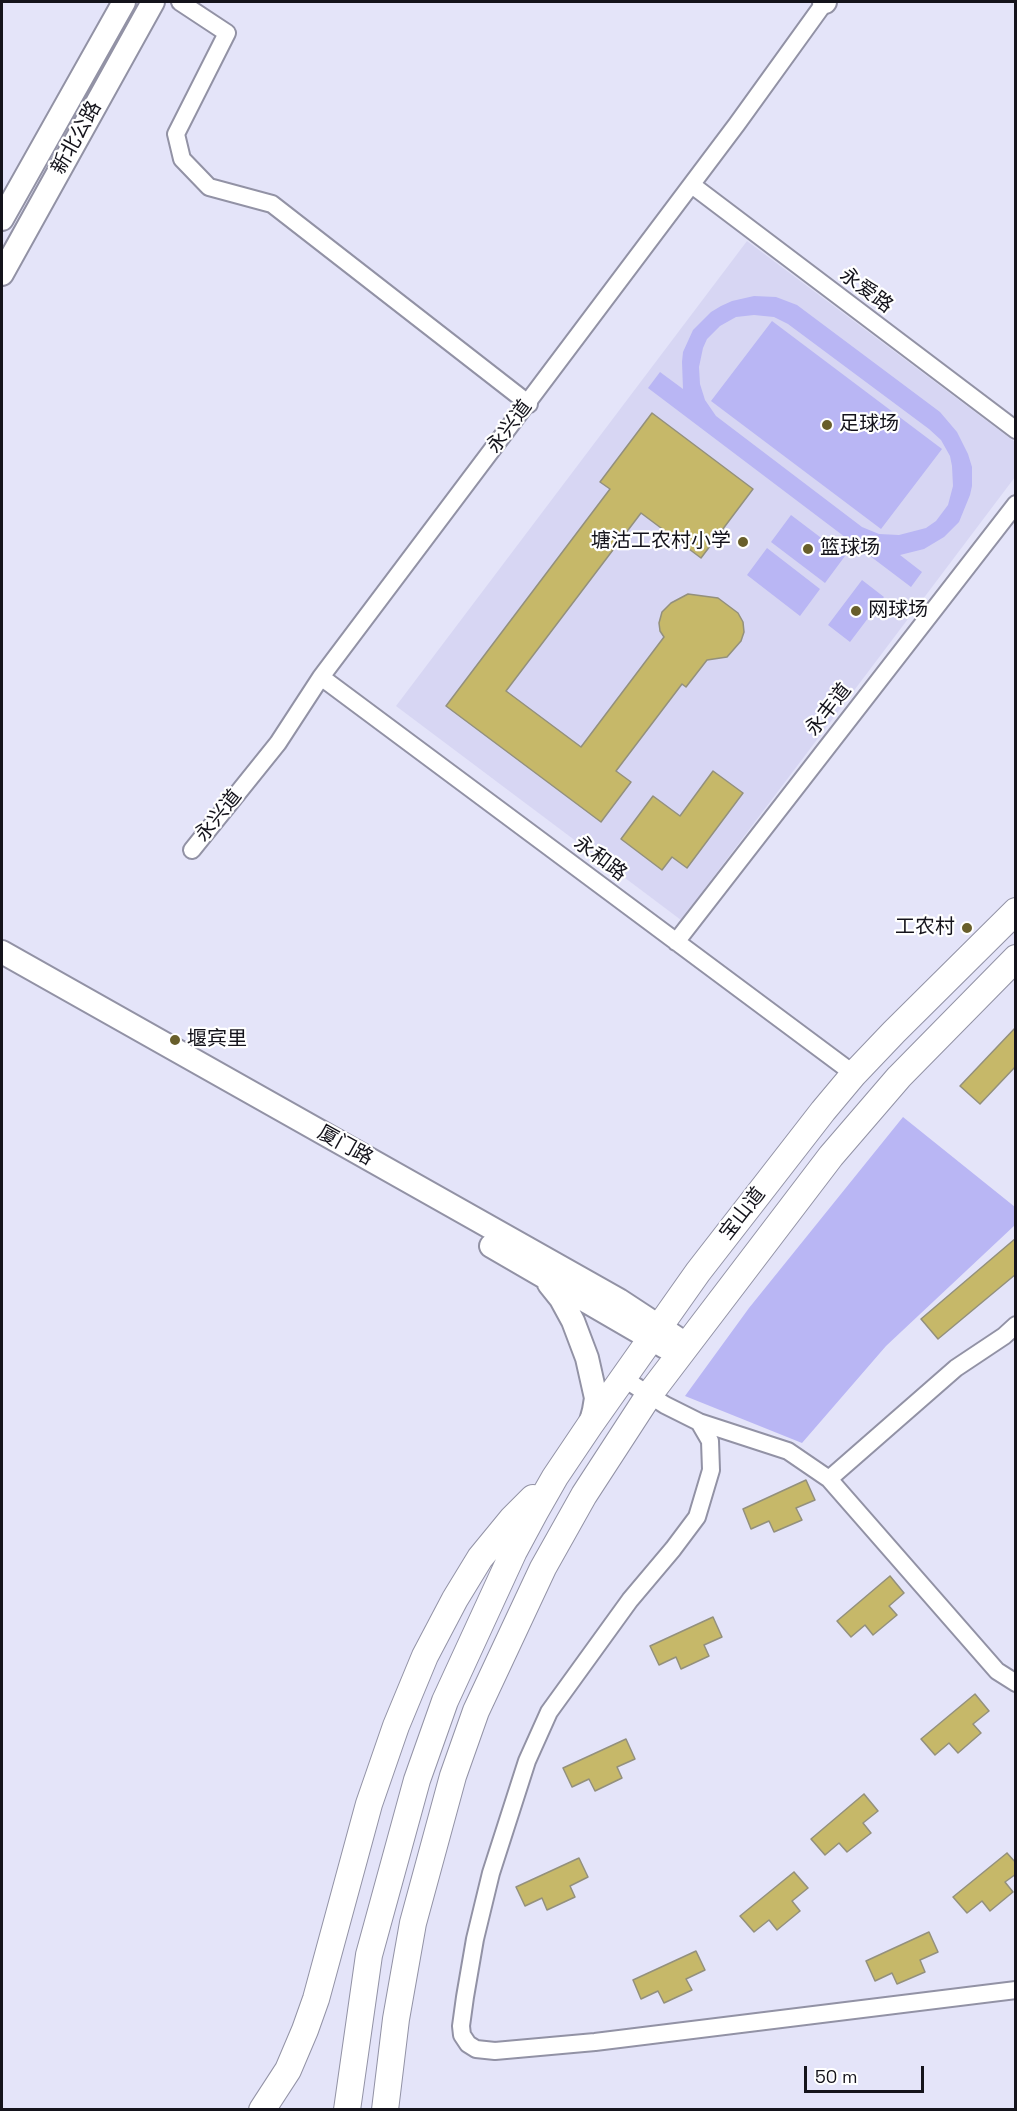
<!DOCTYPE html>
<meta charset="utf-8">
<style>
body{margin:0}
#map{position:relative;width:1017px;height:2111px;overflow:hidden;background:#e4e4f9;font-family:"Space Grotesk",sans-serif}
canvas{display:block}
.frame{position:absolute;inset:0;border:3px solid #14131b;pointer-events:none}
.scale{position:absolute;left:804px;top:2066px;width:120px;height:27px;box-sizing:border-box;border:3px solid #14131b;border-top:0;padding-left:8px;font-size:18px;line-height:21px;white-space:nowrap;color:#14131b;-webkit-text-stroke:4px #fff;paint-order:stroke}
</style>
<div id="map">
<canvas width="1017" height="2111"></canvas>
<div class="frame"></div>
<div class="scale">50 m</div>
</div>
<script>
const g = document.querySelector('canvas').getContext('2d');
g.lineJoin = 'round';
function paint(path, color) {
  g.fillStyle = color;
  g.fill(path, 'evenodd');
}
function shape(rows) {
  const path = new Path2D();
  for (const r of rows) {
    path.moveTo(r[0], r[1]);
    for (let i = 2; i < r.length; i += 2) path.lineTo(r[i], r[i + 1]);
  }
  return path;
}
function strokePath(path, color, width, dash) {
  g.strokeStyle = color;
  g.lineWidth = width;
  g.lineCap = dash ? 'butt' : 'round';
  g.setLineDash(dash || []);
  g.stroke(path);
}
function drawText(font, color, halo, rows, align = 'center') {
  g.font = font + ' "Space Grotesk","Noto Sans SC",sans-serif';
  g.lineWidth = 4.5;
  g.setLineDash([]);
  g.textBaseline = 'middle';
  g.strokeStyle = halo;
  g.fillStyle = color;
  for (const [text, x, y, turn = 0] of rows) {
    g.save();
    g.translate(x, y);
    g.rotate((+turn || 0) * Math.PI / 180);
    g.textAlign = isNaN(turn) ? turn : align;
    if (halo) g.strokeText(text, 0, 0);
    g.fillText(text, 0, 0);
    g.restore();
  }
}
paint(shape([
 [747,241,1015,442,1015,477,681,920,396,706]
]), '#d7d6f3');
paint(shape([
 [754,296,776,297,797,305,940,412,957,432,968,454,972,467,972,486,970,495,959,522,944,537,924,549,900,555,922,572,911,587,648,388,660,372,683,389,682,362,683,352,693,330,711,312,721,306,732,301],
 [754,315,774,317,788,324,929,429,941,440,950,456,952,466,953,486,948,505,936,521,926,528,899,535,879,534,862,527,716,416,705,400,700,384,699,367,703,348,707,339,720,326,736,317],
 [772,321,942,449,881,529,711,401],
 [791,515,845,556,825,583,771,542],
 [767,548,820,589,800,616,747,575],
 [862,580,884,597,850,642,828,625],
 [903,1117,1015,1207,1015,1225,886,1346,802,1443,685,1396,749,1308]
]), '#b9b6f4');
const building = shape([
 [652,413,753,489,701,558,641,513,506,691,581,747,664,637,660,631,659,623,662,612,671,603,688,594,718,598,738,613,743,622,744,632,741,641,727,657,707,660,686,687,682,684,616,771,631,782,601,822,446,706,610,489,600,482,652,413],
 [713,771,743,793,687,868,672,857,662,870,621,839,653,796,680,816,713,771],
 [1016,1027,1016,1066,980,1104,960,1086,1016,1027],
 [1016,1238,1016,1274,938,1339,921,1319,1016,1238],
 [806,1480,815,1500,796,1508,802,1520,774,1532,769,1521,751,1529,743,1509,806,1480],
 [890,1576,904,1593,889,1606,897,1615,873,1635,865,1625,851,1637,837,1621,890,1576],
 [713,1617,722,1637,704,1645,709,1656,681,1669,676,1657,659,1665,650,1646,713,1617],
 [975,1694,989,1711,973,1724,981,1733,958,1753,949,1743,935,1755,921,1739,975,1694],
 [626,1739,635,1759,617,1767,622,1778,595,1791,589,1779,572,1787,563,1768,626,1739],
 [864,1794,878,1811,863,1823,871,1833,847,1852,839,1843,825,1855,811,1839,864,1794],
 [1007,1853,1016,1863,1016,1874,1005,1882,1013,1892,990,1911,982,1901,967,1913,953,1897,1007,1853],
 [579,1858,588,1877,570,1886,575,1897,547,1910,542,1898,525,1906,516,1887,579,1858],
 [794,1872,808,1888,792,1901,800,1911,777,1930,769,1920,754,1932,740,1916,794,1872],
 [929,1932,938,1952,920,1960,925,1972,897,1984,892,1973,875,1981,866,1961,929,1932],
 [696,1951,705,1970,686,1979,692,1990,664,2003,658,1991,641,1999,633,1980,696,1951]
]);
paint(building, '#c6b869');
strokePath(building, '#93907c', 1.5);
const street = shape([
 [180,2,227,33,176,134,182,159,209,187,272,204,529,404],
 [692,185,1016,430],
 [321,677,854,1074],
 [192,850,278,743,321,677,737,124,825,2],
 [676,942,1016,504],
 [623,1378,665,1405,699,1422,788,1451,829,1479,997,1671,1016,1683],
 [699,1422,710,1441,711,1470,697,1517,673,1549,630,1600,549,1712,527,1761,491,1873,475,1939,465,1997,461,2026,462,2035,468,2044,476,2049,495,2051,595,2042,1016,1990],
 [829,1479,956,1368,1004,1336,1016,1325]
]);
const secondary = shape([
 [824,2,825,2],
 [2,219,124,2],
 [2,274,153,2],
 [2,952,619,1300,686,1344],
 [491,1246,665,1347],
 [549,1284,561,1299,573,1321,587,1358,596,1398,594,1410,590,1425]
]);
const primary = shape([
 [262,2110,288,2070,305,2030,316,1999,369,1804,396,1726,425,1656,455,1599,480,1558,512,1519,533,1498],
 [347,2110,369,1955,417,1780,445,1701,514,1551,535,1512,555,1477,590,1425,698,1272,823,1111,854,1074,894,1032,1016,911],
 [385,2110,396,2019,413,1923,453,1776,476,1711,543,1568,584,1495,649,1395,831,1156,899,1077,1016,958]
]);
strokePath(street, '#9292a5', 20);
strokePath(secondary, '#9292a5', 26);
strokePath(primary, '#9292a5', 28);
strokePath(street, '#fff', 16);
strokePath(secondary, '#fff', 22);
strokePath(primary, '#fff', 26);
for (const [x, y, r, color] of [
 [827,425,6,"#685e2b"],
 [743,542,6,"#685e2b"],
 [808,549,6,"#685e2b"],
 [856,611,6,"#685e2b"],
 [967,928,6,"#685e2b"],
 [175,1040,6,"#685e2b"]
]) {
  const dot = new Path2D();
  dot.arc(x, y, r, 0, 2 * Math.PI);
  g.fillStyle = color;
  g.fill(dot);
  strokePath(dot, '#fff', 2);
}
drawText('20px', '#14131b', '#fff', [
 ["新北公路",77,138,-61],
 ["永爱路",866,291,37],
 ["永兴道",510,427,-53],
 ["永丰道",829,710,-52],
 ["永兴道",219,816,-51],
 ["永和路",600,859,37],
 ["厦门路",345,1146,29],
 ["宝山道",743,1214,-52]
]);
drawText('20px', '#14131b', '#fff', [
 ["足球场",839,425],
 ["塘沽工农村小学",731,542,"right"],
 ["篮球场",820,549],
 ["网球场",868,611],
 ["工农村",955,928,"right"],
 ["堰宾里",187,1040]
], 'left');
</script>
